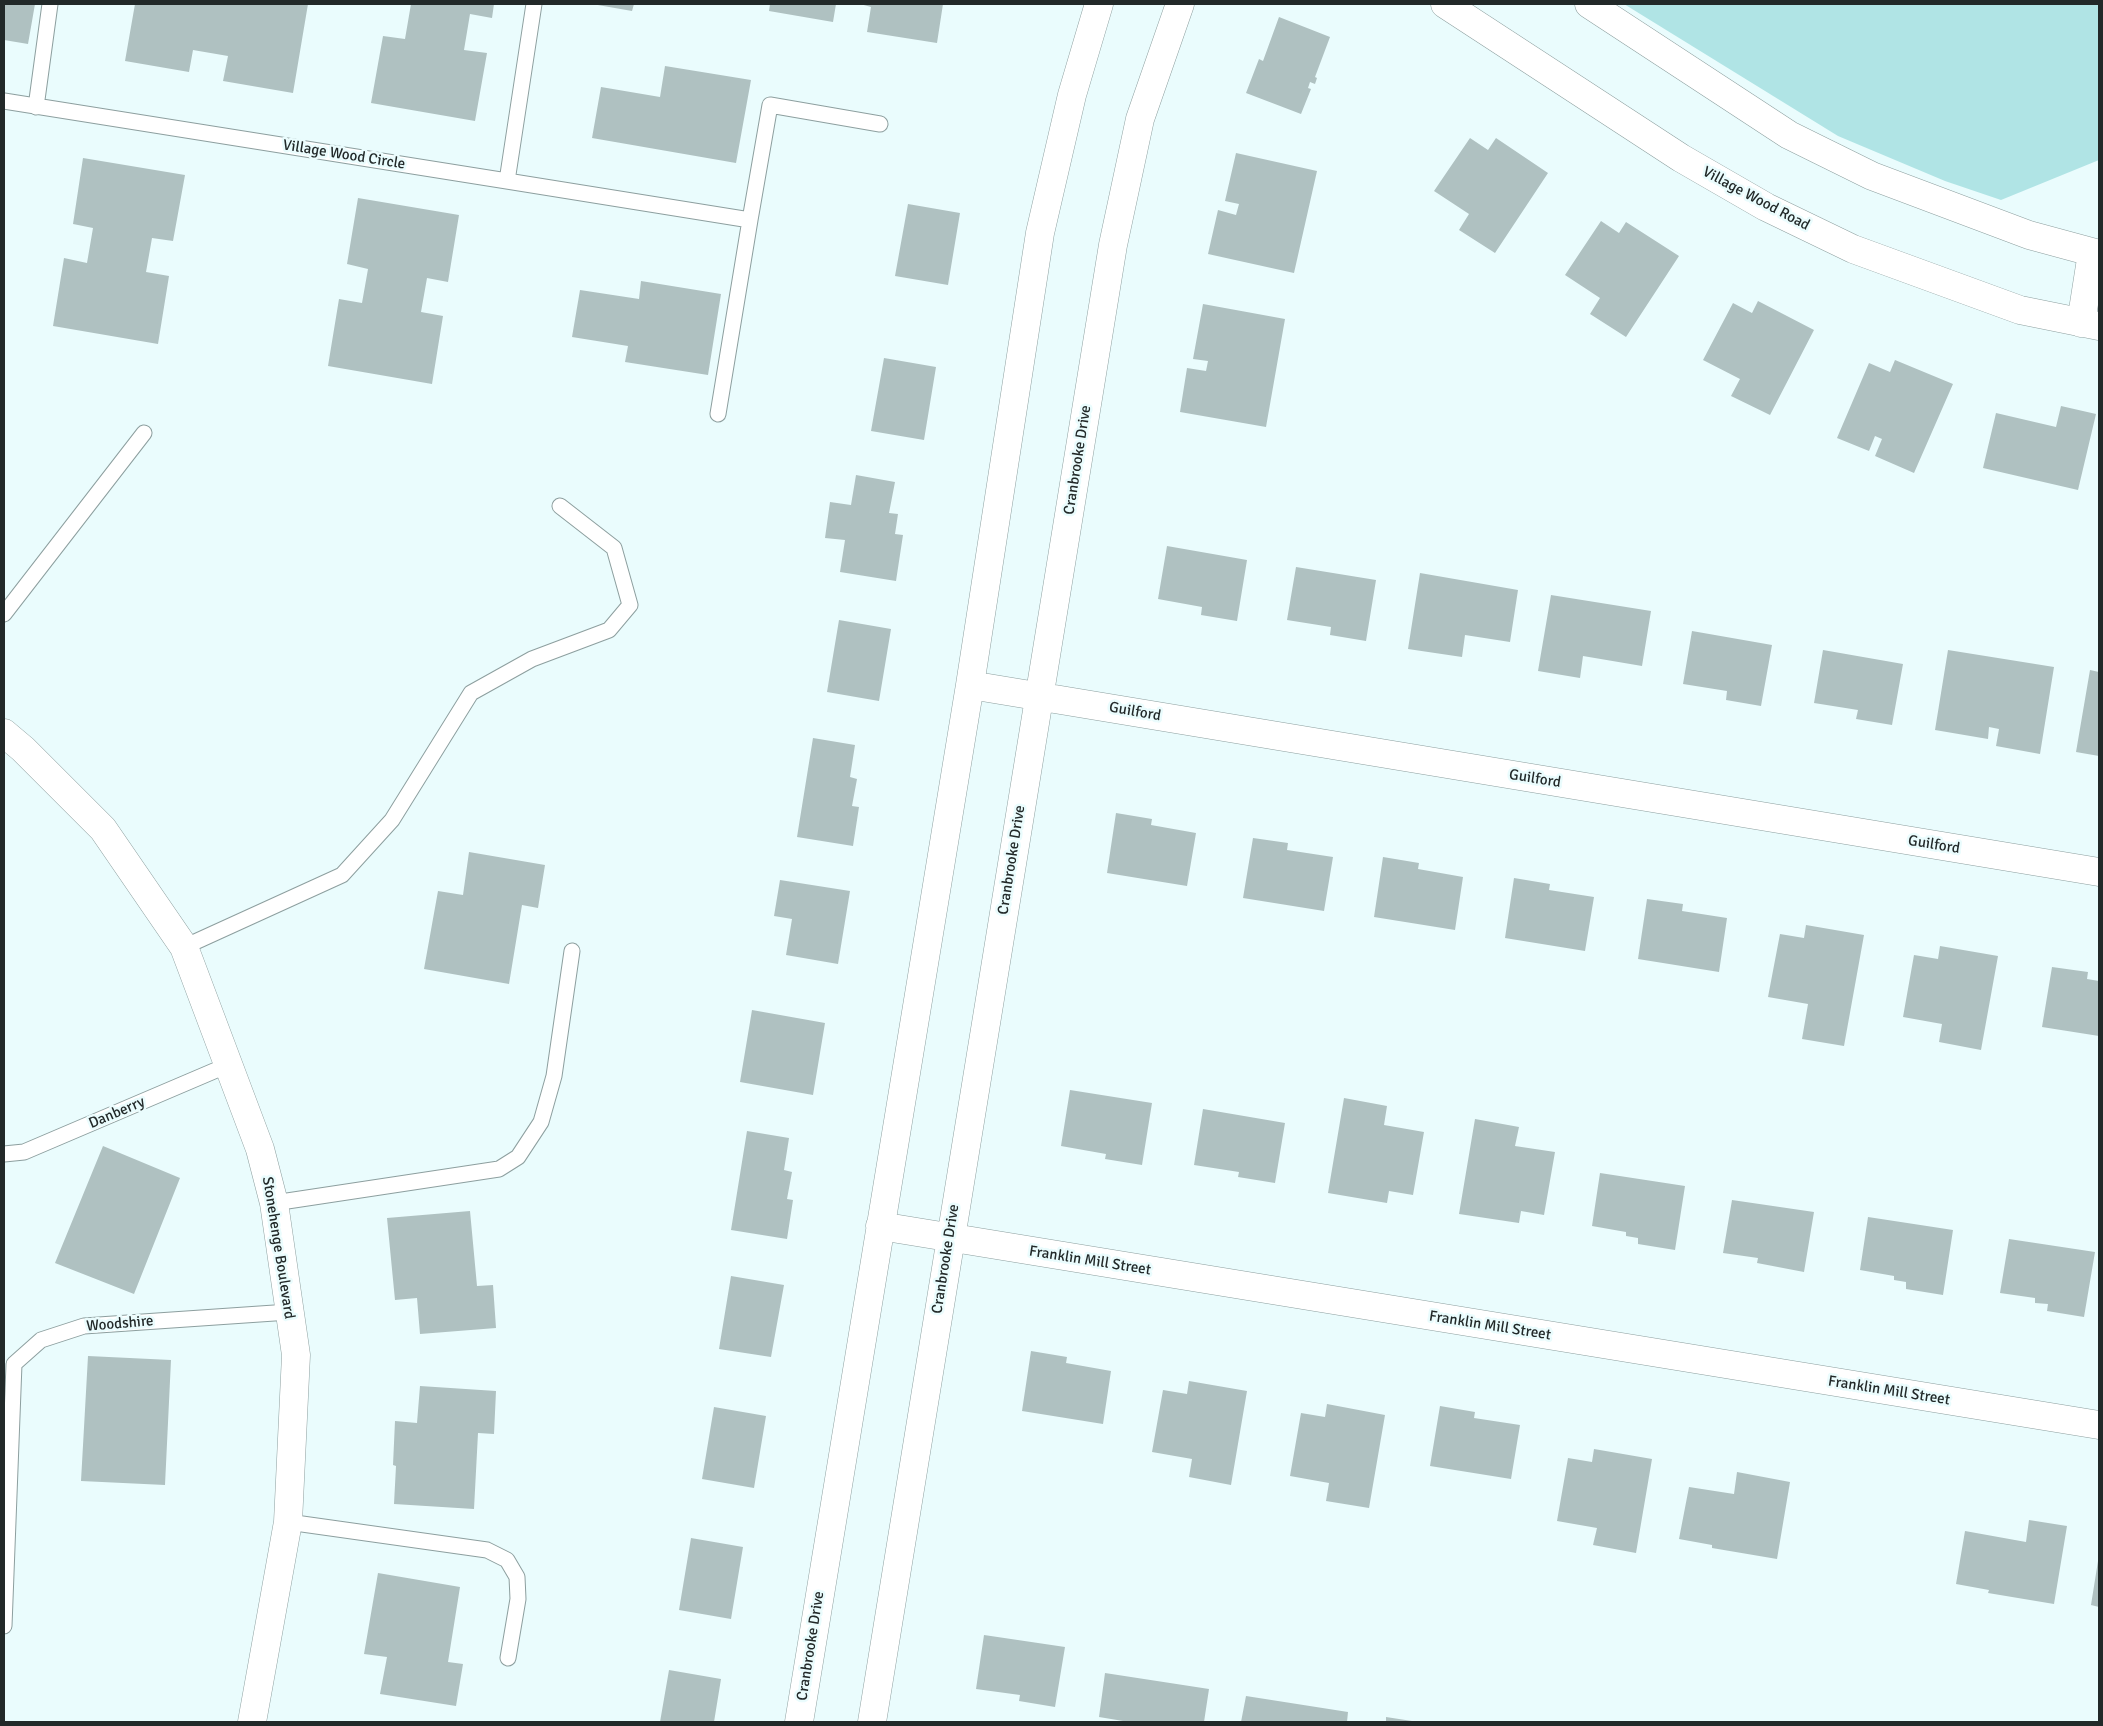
<!DOCTYPE html>
<style>
body{margin:0}
#map{position:relative;width:2103px;height:1726px;overflow:hidden;background:#eafcfd;font-family:Signika,sans-serif}
canvas{display:block}
.frame{position:absolute;inset:0;border:5px solid #222929;pointer-events:none}
</style>
<div id="map">
<canvas width="2103" height="1726"></canvas>
<div class="frame"></div>
</div>
<script>
const g = document.querySelector('canvas').getContext('2d');
g.lineJoin = 'round';
function paint(path, color) {
  g.fillStyle = color;
  g.fill(path, 'evenodd');
}
function shape(rows) {
  const path = new Path2D();
  for (const r of rows) {
    path.moveTo(r[0], r[1]);
    for (let i = 2; i < r.length; i += 2) path.lineTo(r[i], r[i + 1]);
  }
  return path;
}
function strokePath(path, color, width, dash) {
  g.strokeStyle = color;
  g.lineWidth = width;
  g.lineCap = dash ? 'butt' : 'round';
  g.setLineDash(dash || []);
  g.stroke(path);
}
function drawText(font, color, halo, rows, align = 'center') {
  g.font = font + ' Signika,sans-serif';
  g.lineWidth = 5;
  g.setLineDash([]);
  g.textBaseline = 'middle';
  g.strokeStyle = halo;
  g.fillStyle = color;
  for (const [text, x, y, turn = 0] of rows) {
    g.save();
    g.translate(x, y);
    g.rotate((+turn || 0) * Math.PI / 180);
    g.textAlign = isNaN(turn) ? turn : align;
    if (halo) g.strokeText(text, 0, 0);
    g.fillText(text, 0, 0);
    g.restore();
  }
}
paint(shape([
 [1624,4,2099,4,2099,160,2001,200,1945,181,1838,136]
]), '#b0e4e5');
paint(shape([
 [4,4,35,4,28,44,4,40],
 [135,4,308,4,293,93,223,81,228,56,193,50,189,72,125,61],
 [411,4,494,4,492,18,470,14,464,50,487,53,475,121,371,103,383,36,405,39],
 [592,4,634,4,632,11],
 [770,4,836,4,833,22,769,11],
 [860,4,943,4,937,43,867,32,871,7],
 [1279,17,1330,37,1315,77,1317,78,1315,84,1310,82,1308,88,1311,89,1301,114,1246,93,1259,59,1263,61],
 [665,66,751,80,736,163,592,138,601,87,660,97],
 [1470,138,1488,150,1496,138,1548,173,1495,253,1459,230,1469,214,1434,191],
 [1236,153,1317,171,1294,273,1208,254,1218,210,1236,215,1239,204,1225,201],
 [83,158,185,175,173,241,152,238,146,272,169,276,158,344,53,326,64,258,87,263,93,228,73,224],
 [358,198,459,215,448,282,427,278,421,312,443,316,432,384,328,366,339,299,362,303,368,269,347,264],
 [908,204,960,213,948,285,895,276],
 [1601,221,1619,233,1626,222,1679,256,1626,337,1590,314,1600,298,1565,275],
 [641,281,721,294,708,375,625,362,628,346,572,337,580,290,639,299],
 [1758,301,1814,330,1770,415,1731,396,1740,379,1703,360,1733,303,1752,313],
 [1203,304,1285,319,1266,427,1180,412,1187,368,1206,371,1208,361,1193,359],
 [884,358,936,367,924,440,871,431],
 [1895,360,1953,384,1914,473,1875,456,1882,439,1875,436,1869,451,1837,438,1869,363,1890,372],
 [2061,406,2096,414,2078,490,1983,468,1996,413,2056,427],
 [856,475,895,482,889,513,898,514,895,534,903,535,896,581,840,572,845,540,825,538,830,502,851,505],
 [1167,546,1247,560,1237,621,1201,615,1202,607,1158,599],
 [1296,567,1376,580,1366,641,1330,635,1331,627,1287,620],
 [1420,573,1518,590,1510,642,1465,635,1462,657,1408,649],
 [1551,595,1651,611,1642,666,1583,656,1580,678,1538,671],
 [839,620,891,629,879,701,827,692],
 [1692,631,1772,645,1761,706,1726,700,1727,691,1683,684],
 [1823,650,1903,664,1892,725,1856,719,1858,710,1814,703],
 [1948,650,2054,667,2040,754,1996,746,1999,729,1989,727,1988,739,1935,730],
 [2090,670,2099,672,2099,756,2076,752],
 [813,738,855,745,850,777,857,779,852,806,859,807,853,846,797,837],
 [1116,813,1152,819,1151,825,1196,833,1187,886,1107,873],
 [1253,838,1288,843,1287,850,1333,857,1324,911,1243,898],
 [469,852,545,865,538,908,522,905,509,984,424,969,438,891,463,895],
 [1383,857,1419,863,1418,869,1463,877,1455,930,1374,917],
 [1514,878,1550,884,1549,890,1594,897,1585,951,1505,938],
 [780,880,850,891,838,964,786,955,792,919,774,916],
 [1647,899,1683,904,1682,911,1727,918,1719,972,1638,959],
 [1806,925,1864,935,1844,1046,1802,1039,1808,1004,1768,997,1780,934,1804,938],
 [1940,946,1998,956,1981,1050,1939,1042,1942,1024,1903,1017,1914,955,1938,959],
 [2052,967,2088,972,2087,979,2099,981,2099,1036,2042,1027],
 [752,1010,825,1023,813,1095,740,1082],
 [1070,1090,1152,1103,1142,1165,1105,1159,1106,1154,1061,1146],
 [1344,1098,1387,1106,1384,1125,1424,1132,1413,1195,1389,1191,1387,1203,1328,1193],
 [1203,1109,1285,1123,1275,1183,1238,1177,1239,1172,1194,1165],
 [1475,1119,1519,1127,1515,1146,1555,1152,1544,1215,1521,1211,1519,1223,1459,1214],
 [747,1131,789,1138,784,1170,792,1172,787,1199,793,1200,787,1239,731,1230],
 [103,1146,180,1178,134,1294,55,1263],
 [1600,1173,1685,1186,1675,1250,1638,1244,1638,1238,1626,1236,1626,1232,1592,1226],
 [1732,1200,1814,1212,1804,1272,1757,1263,1758,1258,1723,1253],
 [470,1211,477,1286,493,1285,496,1328,420,1334,417,1298,395,1300,387,1218],
 [1868,1217,1953,1230,1943,1295,1906,1289,1906,1282,1894,1280,1894,1276,1860,1270],
 [2009,1239,2095,1252,2084,1317,2047,1311,2048,1304,2035,1303,2035,1298,2000,1293],
 [731,1276,784,1285,771,1357,719,1349],
 [1031,1351,1067,1357,1066,1363,1111,1371,1103,1424,1022,1411],
 [88,1356,171,1360,165,1485,81,1481],
 [1189,1381,1247,1391,1231,1485,1189,1477,1192,1459,1152,1452,1163,1390,1187,1394],
 [420,1386,496,1391,494,1434,478,1433,474,1509,394,1504,396,1466,393,1465,395,1421,417,1423],
 [1327,1404,1385,1415,1369,1508,1326,1501,1329,1483,1290,1476,1301,1413,1325,1417],
 [1440,1406,1475,1412,1474,1418,1520,1425,1511,1479,1430,1466],
 [714,1407,766,1416,754,1488,702,1479],
 [1594,1449,1652,1459,1636,1553,1593,1545,1597,1528,1557,1521,1568,1458,1592,1462],
 [1737,1472,1790,1482,1777,1559,1712,1548,1712,1545,1679,1539,1689,1487,1734,1494],
 [2029,1520,2067,1526,2054,1604,1988,1593,1989,1590,1956,1584,1965,1531,2026,1542],
 [691,1538,743,1547,731,1619,679,1610],
 [2098,1561,2099,1562,2099,1607,2091,1605],
 [378,1573,460,1587,448,1662,463,1664,456,1706,380,1694,387,1657,364,1654],
 [984,1635,1065,1647,1055,1707,1019,1701,1020,1695,976,1689],
 [669,1670,721,1679,714,1722,660,1722],
 [1105,1673,1209,1689,1204,1722,1129,1722,1099,1717],
 [1246,1696,1348,1712,1347,1722,1241,1722],
 [1386,1717,1412,1721,1412,1722,1386,1722]
]), '#afc1c1');
const lane = shape([
 [4,101,507,181,534,4],
 [36,107,50,4],
 [507,181,750,220,718,414],
 [750,220,770,105,880,124],
 [4,614,144,433],
 [184,947,342,875,392,820,471,693,532,659,609,630,630,605,614,548,560,506],
 [4,1154,24,1152,228,1065],
 [274,1203,499,1169,518,1157,541,1122,554,1076,572,951],
 [288,1522,487,1550,507,1560,517,1577,518,1599,508,1658],
 [4,1626,14,1364,41,1340,84,1326,289,1312]
]);
const street = shape([
 [1445,4,1681,158,1766,207,1853,249,2020,310,2099,326],
 [1589,4,1789,135,1872,176,2029,235,2099,254],
 [2081,323,2092,253],
 [970,685,2099,872],
 [4,733,23,749,103,829,184,947,260,1149,274,1203,296,1355,288,1522,252,1722],
 [880,1226,2099,1425],
 [799,1722,970,685,1040,233,1072,95,1099,4],
 [872,1722,1113,245,1140,119,1180,4]
]);
strokePath(lane, '#8d9f9f', 17);
strokePath(street, '#8d9f9f', 29);
strokePath(lane, '#fff', 15);
strokePath(street, '#fff', 28);
drawText('15px', '#222929', '#eafcfd', [
 ["Village Wood Circle",344,155,9],
 ["Village Wood Road",1756,199,28],
 ["Cranbrooke Drive",1078,460,-81],
 ["Guilford",1135,712,10],
 ["Guilford",1535,779,9],
 ["Guilford",1934,845,9],
 ["Cranbrooke Drive",1012,860,-81],
 ["Danberry",117,1113,-23],
 ["Stonehenge Boulevard",278,1248,81],
 ["Cranbrooke Drive",946,1259,-81],
 ["Franklin Mill Street",1090,1261,9],
 ["Woodshire",120,1324,-5],
 ["Franklin Mill Street",1490,1326,9],
 ["Franklin Mill Street",1889,1391,9],
 ["Cranbrooke Drive",811,1646,-81]
]);
</script>
